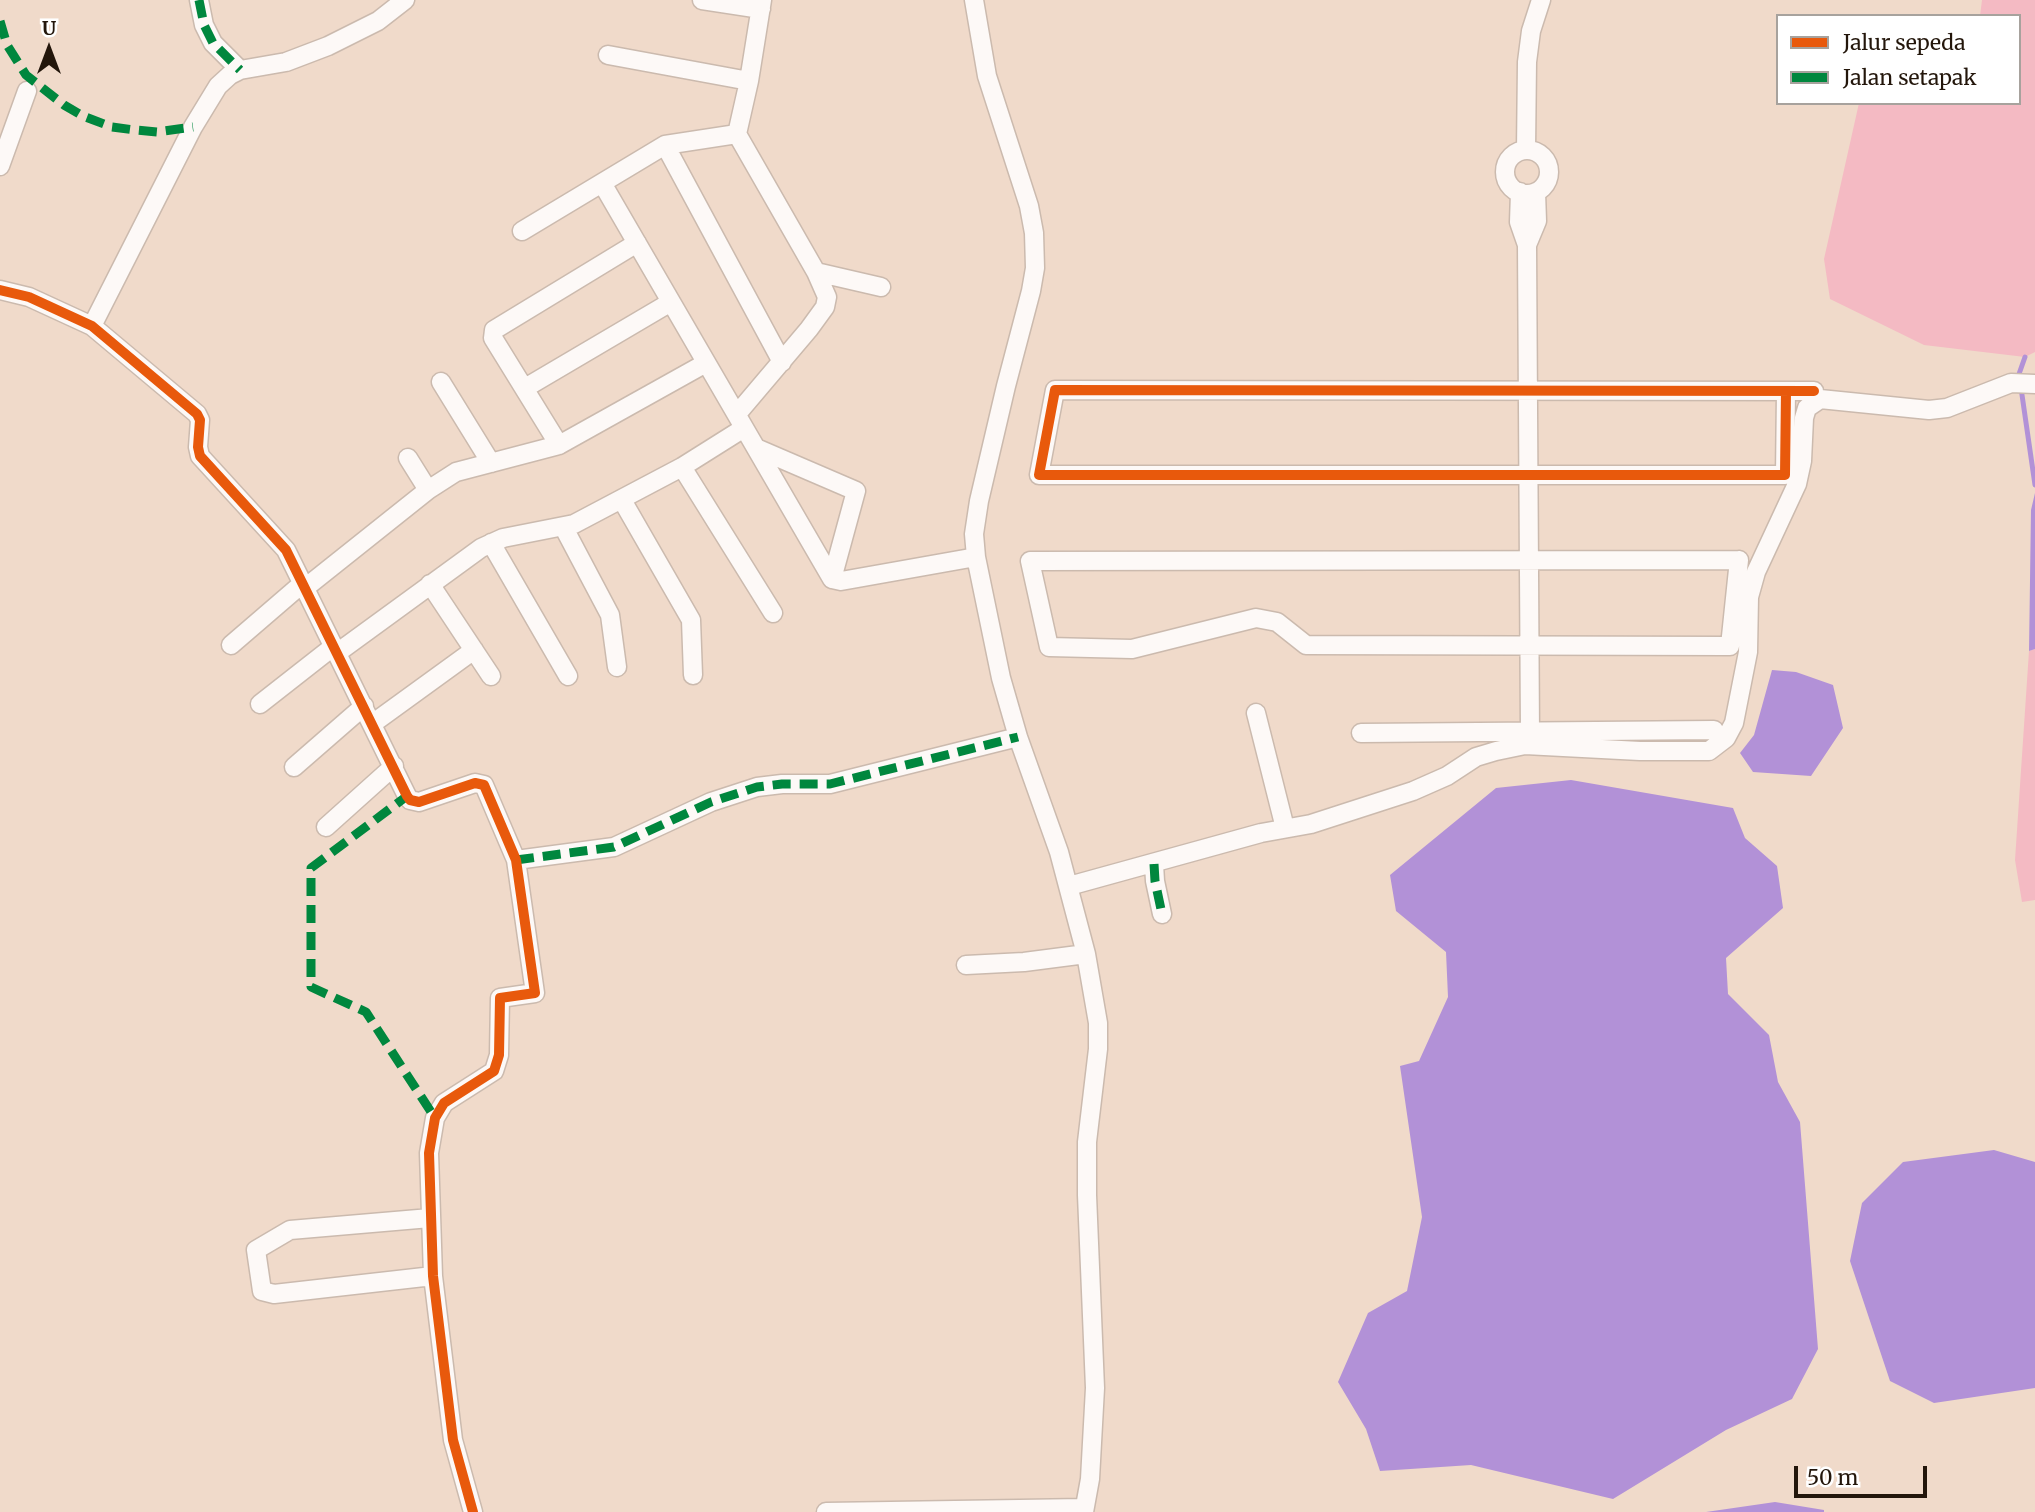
<!DOCTYPE html>
<style>
body{margin:0}
#map{position:relative;width:2035px;height:1512px;overflow:hidden;background:#f0daca;font-family:Merriweather,serif}
canvas{display:block}
.legend{position:absolute;left:1776px;top:14px;width:245px;height:91px;box-sizing:border-box;background:#fff;border:2px solid #a7a29d;margin:0;padding:9px 12px;list-style:none;font-size:21px;color:#23160b}
.legend li{display:flex;align-items:center;gap:14px;height:35px}
.legend b{width:35px;border:2px solid #a7a29d}
.north{position:absolute;left:14px;top:14px;width:70px;height:70px;-webkit-text-stroke:5px #fff;paint-order:stroke;rotate:0deg;font-size:19px;font-weight:700;line-height:28px;text-align:center;color:#23160b}
.north::after{content:'';display:block;margin:auto;width:24px;height:32px;background:#23160b;clip-path:polygon(50% 0,100% 100%,50% 72%,0 100%)}
.scale{position:absolute;left:1794px;top:1466px;width:133px;height:32px;box-sizing:border-box;border:4px solid #23160b;border-top:0;padding-left:9px;font-size:21px;line-height:24px;white-space:nowrap;color:#23160b;-webkit-text-stroke:5px #fff;paint-order:stroke}
</style>
<div id="map">
<canvas width="2035" height="1512"></canvas>
<ul class="legend">
<li><b style="height:9px;background:#e8590c"></b>Jalur sepeda</li>
<li><b style="height:9px;background:#00873e"></b>Jalan setapak</li>
</ul>
<div class="north">U</div>
<div class="scale">50 m</div>
</div>
<script>
const g = document.querySelector('canvas').getContext('2d');
g.lineJoin = 'round';
function paint(path, color) {
  g.fillStyle = color;
  g.fill(path, 'evenodd');
}
function shape(rows) {
  const path = new Path2D();
  for (const r of rows) {
    if (r.length === 3) {
      path.moveTo(r[0] + r[2], r[1]);
      path.arc(r[0], r[1], r[2], 0, 2 * Math.PI);
      continue;
    }
    path.moveTo(r[0], r[1]);
    for (let i = 2; i < r.length; i += 2) path.lineTo(r[i], r[i + 1]);
  }
  return path;
}
function strokePath(path, color, width, dash) {
  g.strokeStyle = color;
  g.lineWidth = width;
  g.lineCap = dash ? 'butt' : 'round';
  g.setLineDash(dash || []);
  g.stroke(path);
}
paint(shape([
 [1982,0,2035,0,2035,352,2025,357,1924,345,1830,299,1824,259,1859,103,2019,103,2019,16,1980,16],
 [2035,649,2035,900,2022,902,2015,860,2029,651]
]), '#f4bac3');
paint(shape([
 [2035,493,2035,649,2029,651,2031,510],
 [1772,670,1796,672,1833,685,1843,728,1811,776,1753,772,1740,753,1754,735],
 [1571,780,1733,808,1745,838,1777,866,1783,908,1726,958,1728,994,1769,1035,1778,1082,1800,1122,1818,1349,1792,1399,1726,1430,1613,1499,1471,1465,1380,1471,1366,1429,1338,1382,1368,1313,1407,1291,1422,1217,1400,1066,1419,1061,1448,997,1446,952,1396,911,1390,875,1496,788],
 [1994,1150,2035,1162,2035,1388,1934,1403,1890,1381,1850,1261,1862,1203,1903,1162],
 [1775,1502,1824,1510,1824,1512,1706,1512]
]), '#b291d7');
strokePath(shape([
 [2025,357,2019,374,2035,485]
]), '#b291d7', 5);
const minor = shape([
 [199,0,204,25,213,43,240,70],
 [702,0,761,9],
 [974,0,987,76,1029,206,1034,233,1035,268,1031,291,1006,386,979,501,974,534,976,557,1001,678,1018,737,1059,852,1086,954,1098,1023,1098,1049,1087,1142,1087,1195,1095,1388,1090,1479,1084,1512],
 [608,55,749,81],
 [665,145,782,362],
 [1526,150,1527,62,1531,31,1541,0],
 [1527,172,22],
 [0,166,27,91],
 [602,183,832,579,841,581,976,557],
 [1520,192,1519,222,1527,245,1530,732],
 [522,231,665,145,737,134],
 [1527,245,1537,221,1536,192],
 [816,272,881,287],
 [0,290,29,297,92,326,197,414,200,420,198,447,200,456,286,550,407,796,410,800,419,802,475,783,484,785,516,860,535,993,500,998,499,1055,494,1071,444,1103,435,1118,429,1153,433,1276,453,1440,473,1512],
 [92,326,193,127,218,86,230,75,240,70,286,62,328,46,378,21,405,0],
 [441,382,491,463],
 [525,388,671,302],
 [1786,391,1785,475,1039,475,1055,390,1814,391],
 [737,414,809,329,825,307,827,297,816,272,737,134,749,81,762,0],
 [559,445,493,338,494,330,637,243],
 [756,448,856,491,832,579],
 [408,458,428,490],
 [682,467,773,613],
 [622,500,691,620,693,675],
 [564,528,610,615,617,667],
 [491,543,568,676],
 [1739,560,1730,646,1306,645,1277,622,1256,618,1132,649,1049,647,1030,561,1739,560],
 [430,584,491,676],
 [305,588,428,490,456,472,559,445,706,363],
 [231,645,303,583],
 [337,653,481,548,503,538,574,524,682,467,744,428],
 [260,704,334,646],
 [1256,713,1285,828],
 [372,724,474,650],
 [1361,733,1714,730],
 [294,767,364,706],
 [326,827,394,766],
 [516,860,614,847,711,802,757,787,782,784,830,784,1018,737],
 [1154,864,1155,881,1162,914],
 [1069,886,1261,833,1311,824,1413,791,1447,776,1476,757,1496,751,1525,745,1640,751,1709,751,1726,738,1734,723,1748,652,1749,597,1756,572,1797,484,1802,461,1804,418,1807,408,1820,399,1929,410,1947,408,2011,383,2035,384],
 [966,965,1024,962,1086,954],
 [430,1218,290,1230,256,1250,262,1291,274,1294,433,1276],
 [826,1512,1084,1508]
]);
strokePath(minor, '#cbbaae', 21);
strokePath(minor, '#fdf9f7', 18);
strokePath(shape([
 [199,0,204,25,213,43,240,70],
 [0,21,7,45,26,75,64,105,83,116,112,127,135,130,157,132,193,127],
 [410,800,407,796,311,868,311,987,366,1012,435,1118],
 [516,860,614,847,711,802,757,787,782,784,830,784,1018,737],
 [1154,864,1155,881,1162,914]
]), '#00873e', 9, [18, 9]);
strokePath(shape([
 [0,290,29,297,92,326,197,414,200,420,198,447,200,456,286,550,407,796,410,800,419,802,475,783,484,785,516,860,535,993,500,998,499,1055,494,1071,444,1103,435,1118,429,1153,433,1276,453,1440,473,1512],
 [1786,391,1785,475,1039,475,1055,390,1814,391]
]), '#e8590c', 10);
</script>
